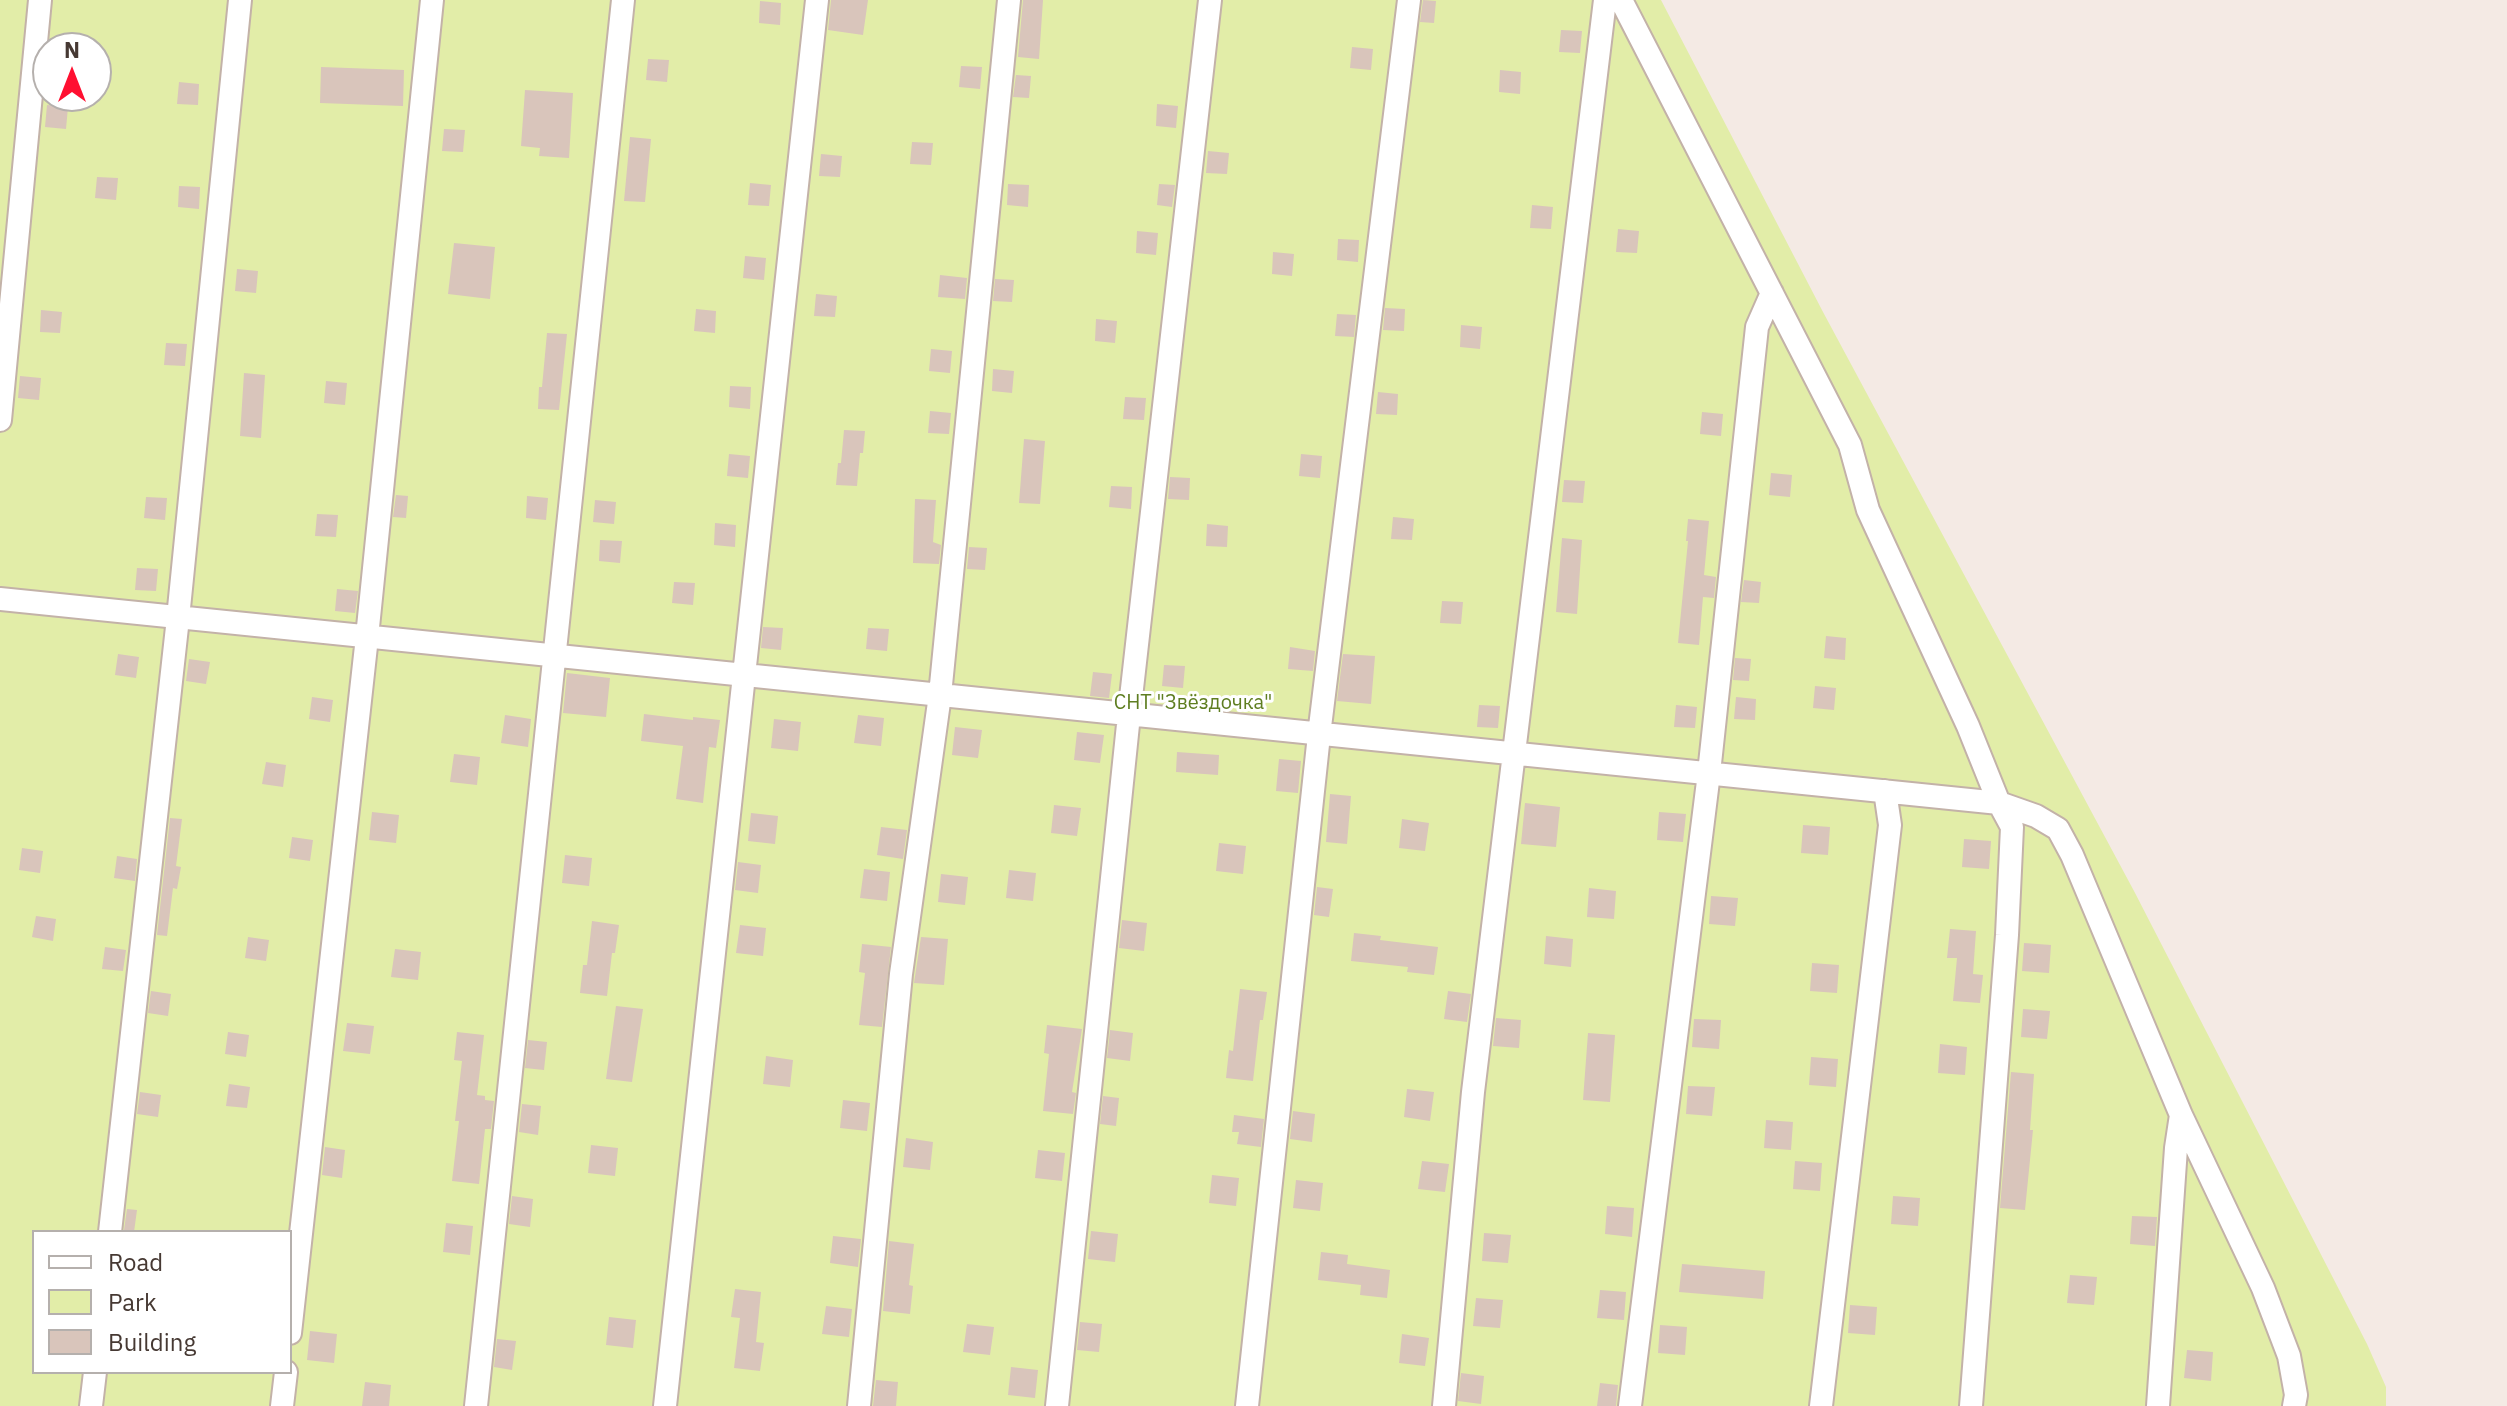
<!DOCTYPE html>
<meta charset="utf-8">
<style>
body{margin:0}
#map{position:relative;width:2507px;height:1406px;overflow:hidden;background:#f4eae4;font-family:"IBM Plex Sans",sans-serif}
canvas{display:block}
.legend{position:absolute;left:32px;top:1230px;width:260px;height:144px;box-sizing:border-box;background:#fff;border:2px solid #b5b0ad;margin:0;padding:10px 14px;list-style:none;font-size:24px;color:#463933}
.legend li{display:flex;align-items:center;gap:16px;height:40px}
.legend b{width:40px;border:2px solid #b5b0ad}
.north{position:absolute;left:32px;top:32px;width:80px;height:80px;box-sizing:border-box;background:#fff;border:2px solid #b5b0ad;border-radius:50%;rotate:0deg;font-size:22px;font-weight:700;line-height:32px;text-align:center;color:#463933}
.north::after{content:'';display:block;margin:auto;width:28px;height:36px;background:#ff1031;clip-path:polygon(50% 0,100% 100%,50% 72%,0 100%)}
</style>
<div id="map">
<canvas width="2507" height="1406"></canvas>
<ul class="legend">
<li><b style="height:10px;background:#fff"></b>Road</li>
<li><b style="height:22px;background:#e2eda8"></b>Park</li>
<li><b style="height:22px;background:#d9c5bb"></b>Building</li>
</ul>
<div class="north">N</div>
</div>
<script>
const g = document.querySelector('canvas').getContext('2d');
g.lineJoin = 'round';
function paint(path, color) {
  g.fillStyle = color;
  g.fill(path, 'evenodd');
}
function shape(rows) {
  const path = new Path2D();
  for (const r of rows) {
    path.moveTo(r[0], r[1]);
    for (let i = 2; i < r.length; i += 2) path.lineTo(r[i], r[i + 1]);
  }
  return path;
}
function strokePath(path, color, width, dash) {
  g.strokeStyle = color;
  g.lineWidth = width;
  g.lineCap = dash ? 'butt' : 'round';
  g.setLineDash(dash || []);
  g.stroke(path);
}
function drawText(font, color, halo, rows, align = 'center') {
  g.font = font + ' "IBM Plex Sans",sans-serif';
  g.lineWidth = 6;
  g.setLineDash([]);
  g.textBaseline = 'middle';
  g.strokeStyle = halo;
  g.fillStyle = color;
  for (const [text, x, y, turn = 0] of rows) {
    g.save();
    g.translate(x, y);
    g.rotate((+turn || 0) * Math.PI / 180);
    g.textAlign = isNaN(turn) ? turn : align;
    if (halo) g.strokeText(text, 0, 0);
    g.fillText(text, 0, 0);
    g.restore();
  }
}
paint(shape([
 [0,0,1661,0,1823,312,2134,891,2367,1344,2386,1387,2386,1406,0,1406],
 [48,48,96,48,96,96,48,96],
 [34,1232,290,1232,290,1372,34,1372]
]), '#e2eda8');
paint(shape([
 [831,0,868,0,863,35,828,30],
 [1023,0,1043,0,1039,59,1018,57],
 [1423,0,1436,1,1434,23,1420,22],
 [760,1,781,3,780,25,759,23],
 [1561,30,1582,31,1580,53,1559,52],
 [1352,47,1373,49,1371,70,1350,68],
 [648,59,669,60,667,82,646,80],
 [961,66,982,67,980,89,959,87],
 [321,67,404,70,403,106,320,103],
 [1500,70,1521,72,1520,94,1499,92],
 [1016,75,1031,76,1029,98,1013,97],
 [179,82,199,84,198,105,177,104],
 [525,90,573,93,569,158,539,156,540,148,521,146],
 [1157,104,1178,106,1176,128,1156,126],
 [47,105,68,107,66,129,45,127],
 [444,129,465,130,463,152,442,151],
 [630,137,651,139,645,202,624,201],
 [912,142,933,143,931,165,910,164],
 [1208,151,1229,153,1227,174,1206,173],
 [821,154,842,156,840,177,819,176],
 [97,177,118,178,116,200,95,198],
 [750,183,771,185,769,206,748,205],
 [1008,184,1029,185,1028,207,1007,205],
 [1159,184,1175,185,1172,207,1157,205],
 [179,186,200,187,199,209,178,207],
 [1532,205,1553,207,1551,229,1530,228],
 [1618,229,1639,231,1637,253,1616,252],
 [1137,231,1158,233,1156,255,1136,253],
 [1338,239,1359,240,1358,262,1337,260],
 [454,243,495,247,490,299,448,294],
 [1273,252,1294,254,1292,276,1272,274],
 [745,256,766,258,764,280,743,278],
 [237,269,258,271,256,293,235,291],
 [940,275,967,278,965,299,938,297],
 [995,279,1014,280,1012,302,993,301],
 [816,294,837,296,835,317,814,316],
 [1385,308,1405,309,1404,331,1383,330],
 [696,309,716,311,715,333,694,331],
 [41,310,62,312,60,333,40,332],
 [1337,314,1356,315,1354,337,1335,336],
 [1096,319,1117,321,1115,343,1095,341],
 [1461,325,1482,327,1480,349,1460,347],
 [547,333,567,334,559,410,538,409,539,387,542,387],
 [166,343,187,344,185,366,164,365],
 [931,349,952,351,950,373,929,371],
 [993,369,1014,371,1012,393,992,391],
 [244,373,265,375,261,438,240,436],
 [20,376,41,378,39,400,18,398],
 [326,381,347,383,345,405,324,403],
 [730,386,751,387,750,409,729,407],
 [1378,392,1398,394,1397,415,1376,414],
 [1125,397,1146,398,1144,420,1123,419],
 [930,411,951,413,949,434,928,433],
 [1702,412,1723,414,1721,436,1700,434],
 [844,430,865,431,863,453,860,453,857,486,836,485,838,463,841,463],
 [1024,439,1045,441,1040,504,1019,503],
 [729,454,750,456,748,478,727,476],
 [1301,454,1322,456,1320,478,1299,476],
 [1771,473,1792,475,1790,497,1769,495],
 [1170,477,1190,478,1189,500,1168,499],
 [1564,480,1585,481,1583,503,1562,502],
 [1111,486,1132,487,1131,509,1109,507],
 [396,495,408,496,406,518,393,517],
 [527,496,548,498,546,520,526,518],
 [146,497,167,498,165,520,144,518],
 [915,499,936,500,933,542,941,545,939,564,913,563],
 [595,500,616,502,614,524,593,522],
 [317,514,338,515,336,537,315,536],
 [1393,517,1414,519,1412,540,1391,539],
 [1688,519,1709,521,1704,575,1716,577,1714,598,1703,597,1699,645,1678,643,1688,541,1686,541],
 [715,523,736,525,735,547,714,545],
 [1207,524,1228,526,1227,547,1206,546],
 [1562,538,1582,540,1577,614,1556,612],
 [600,540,622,541,620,563,599,561],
 [969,547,987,548,985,570,967,569],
 [137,568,158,569,156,591,135,590],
 [1744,580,1761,582,1759,603,1741,602],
 [674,582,695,583,693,605,672,603],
 [337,589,358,591,355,613,335,611],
 [1442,601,1463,602,1461,624,1440,623],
 [763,627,783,628,781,650,761,648],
 [868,628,889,629,887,651,866,649],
 [1826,636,1846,638,1845,660,1824,658],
 [1290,647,1315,651,1313,671,1288,669],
 [118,654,139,657,136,678,115,675],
 [1343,654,1375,656,1371,704,1337,701],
 [1735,658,1751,659,1749,681,1733,680],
 [189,659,210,662,206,684,186,681],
 [1164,665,1185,666,1183,688,1162,686],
 [1093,672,1112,674,1109,698,1090,696],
 [567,673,610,678,606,717,563,713],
 [1815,686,1836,688,1834,710,1813,708],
 [312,697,333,700,330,722,309,719],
 [1736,697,1756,699,1755,720,1734,719],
 [1479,705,1500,706,1498,728,1477,727],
 [1676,705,1697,707,1695,728,1674,727],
 [644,714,693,720,693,717,720,720,716,748,709,747,703,803,676,799,683,746,641,741],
 [505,715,531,719,528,747,501,743],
 [858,715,884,718,881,746,854,743],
 [774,719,801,722,798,751,771,748],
 [955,727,982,730,978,758,952,755],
 [1077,732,1104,735,1100,763,1074,760],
 [1177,752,1219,755,1218,775,1176,772],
 [454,754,480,757,477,785,450,782],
 [1279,759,1301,761,1298,793,1276,791],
 [266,762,286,765,283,787,262,784],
 [1330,794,1351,796,1347,844,1326,842],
 [1525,803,1560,807,1556,847,1521,844],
 [1054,805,1081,808,1077,836,1051,833],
 [372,812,399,815,396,843,369,840],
 [1659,812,1686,814,1683,842,1657,840],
 [751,813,778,816,775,844,748,841],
 [170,818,182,819,176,866,181,867,177,889,173,888,167,936,157,935],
 [1402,819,1429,823,1425,851,1399,848],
 [1803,825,1830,827,1828,855,1801,853],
 [881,827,907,830,903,859,877,855],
 [292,837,313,840,310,861,289,858],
 [1964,839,1991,841,1989,869,1962,867],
 [1219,843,1246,846,1243,874,1216,871],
 [22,848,43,851,40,873,19,870],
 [565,855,592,858,589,886,562,883],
 [117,856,137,859,135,881,114,878],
 [738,862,761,865,758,893,735,890],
 [864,869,890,872,887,901,860,898],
 [1009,870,1036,873,1033,901,1006,898],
 [941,874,968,877,965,905,938,902],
 [1317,887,1333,889,1329,917,1314,915],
 [1589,888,1616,891,1614,919,1587,917],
 [1711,896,1738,898,1735,926,1709,924],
 [36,916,56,919,53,941,32,937],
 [1122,920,1147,923,1144,951,1119,948],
 [592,921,619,925,615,953,612,953,607,996,580,993,583,965,587,965],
 [740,925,766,928,763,956,736,953],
 [1950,929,1976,931,1973,974,1983,975,1980,1003,1953,1001,1957,958,1947,958],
 [1354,933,1381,936,1380,940,1438,947,1434,975,1407,972,1408,967,1351,961],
 [1546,936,1573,939,1571,967,1544,964],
 [248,937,269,940,266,961,245,958],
 [921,937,948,939,944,985,914,983],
 [2024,943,2051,945,2049,973,2022,971],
 [862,944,891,947,882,1027,859,1025,865,973,859,972],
 [105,947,126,950,123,971,102,969],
 [395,949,421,952,418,980,391,977],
 [1812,963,1839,965,1837,993,1810,991],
 [1240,989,1267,992,1263,1020,1260,1020,1253,1081,1226,1078,1229,1050,1233,1051],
 [151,991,171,994,168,1016,148,1013],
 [1448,991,1471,994,1467,1022,1444,1019],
 [616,1006,643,1009,632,1082,606,1079],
 [2023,1009,2050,1011,2047,1039,2021,1037],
 [1496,1018,1521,1020,1519,1048,1493,1046],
 [1694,1019,1721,1020,1719,1049,1692,1047],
 [347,1023,374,1026,370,1054,343,1051],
 [1047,1025,1082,1029,1072,1092,1076,1093,1073,1114,1043,1111,1049,1054,1044,1053],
 [1110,1030,1133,1033,1130,1061,1107,1058],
 [228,1032,249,1035,246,1057,225,1054],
 [457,1032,484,1035,477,1095,485,1096,485,1100,494,1101,491,1129,485,1129,479,1184,452,1181,459,1121,455,1121,462,1061,454,1060],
 [1588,1033,1615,1035,1610,1102,1583,1100],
 [528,1040,547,1042,544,1070,525,1068],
 [1940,1044,1967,1047,1965,1075,1938,1073],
 [766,1056,793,1060,790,1087,763,1084],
 [1811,1057,1838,1059,1836,1087,1809,1085],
 [2011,1072,2034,1074,2030,1130,2033,1130,2025,1210,2000,1208],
 [229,1084,250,1087,247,1108,226,1106],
 [1688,1086,1715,1087,1712,1116,1686,1114],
 [1407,1089,1434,1092,1430,1121,1404,1117],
 [140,1092,161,1095,158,1117,137,1114],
 [1103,1096,1119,1098,1116,1126,1100,1124],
 [843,1100,870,1103,867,1131,840,1128],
 [522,1104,541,1106,538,1135,519,1132],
 [1293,1111,1315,1114,1312,1142,1290,1139],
 [1234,1115,1264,1119,1261,1147,1237,1144,1239,1132,1232,1132],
 [1766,1120,1793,1122,1791,1150,1764,1148],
 [906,1138,933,1142,930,1170,903,1167],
 [591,1145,618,1148,615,1176,588,1173],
 [325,1147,345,1150,342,1178,322,1175],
 [1038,1150,1065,1153,1062,1181,1035,1178],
 [1422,1161,1449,1164,1445,1192,1418,1189],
 [1795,1161,1822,1163,1820,1191,1793,1189],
 [1212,1175,1239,1178,1236,1206,1209,1203],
 [1296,1180,1323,1183,1320,1211,1293,1208],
 [512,1196,533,1199,530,1227,509,1224],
 [1893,1196,1920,1198,1918,1226,1891,1224],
 [1607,1206,1634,1208,1632,1237,1605,1234],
 [127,1209,137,1210,134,1232,124,1230],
 [2132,1216,2157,1217,2155,1246,2130,1244],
 [446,1223,473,1226,470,1255,443,1252],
 [1091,1231,1118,1234,1115,1262,1088,1259],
 [1484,1233,1511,1235,1508,1263,1482,1261],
 [833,1236,861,1239,858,1267,830,1263],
 [889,1241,914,1244,909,1285,913,1286,910,1314,883,1311],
 [1321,1252,1348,1255,1347,1264,1390,1270,1387,1298,1360,1295,1361,1285,1318,1280],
 [1682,1264,1765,1271,1763,1299,1679,1292],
 [2070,1275,2097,1277,2094,1305,2067,1303],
 [735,1289,761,1292,756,1342,764,1343,760,1371,734,1368,740,1318,731,1317],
 [1600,1290,1626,1292,1624,1320,1597,1318],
 [1476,1298,1503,1300,1500,1328,1473,1326],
 [1850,1305,1877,1307,1875,1335,1848,1333],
 [826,1306,852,1309,849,1337,822,1334],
 [609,1317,636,1320,633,1348,606,1345],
 [1080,1322,1102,1324,1099,1352,1077,1350],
 [967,1324,994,1327,990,1355,963,1352],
 [1660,1325,1687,1327,1685,1355,1658,1353],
 [310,1331,337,1334,334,1363,307,1360],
 [1402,1334,1429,1338,1425,1366,1399,1363],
 [497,1339,516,1341,512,1370,494,1367],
 [2187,1350,2213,1352,2211,1381,2184,1378],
 [1011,1367,1038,1370,1035,1398,1008,1395],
 [1461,1373,1484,1376,1481,1404,1458,1401],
 [876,1380,898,1382,896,1406,873,1406],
 [365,1382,391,1385,389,1406,362,1406],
 [1600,1383,1618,1385,1616,1406,1597,1406]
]), '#d9c5bb');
const minor = shape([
 [1621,0,1850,445,1868,510,1968,726,1999,803,2036,816,2058,829,2072,855,2181,1115,2263,1288,2289,1356,2296,1395,2294,1406],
 [0,420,40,0],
 [0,599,1999,803,2012,827,2007,935,1971,1406],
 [110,1232,178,618,240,0],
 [290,1333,367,637,432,0],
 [91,1406,95,1372],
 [282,1406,286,1372],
 [476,1406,623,0],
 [665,1406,817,0],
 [859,1406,901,974,940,695,1009,0],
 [1057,1406,1129,715,1210,0],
 [1247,1406,1319,735,1409,0],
 [1444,1406,1473,1092,1605,0],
 [1630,1406,1709,773,1757,327,1772,293],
 [1821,1406,1890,825,1885,791],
 [2158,1406,2176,1148,2181,1115]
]);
strokePath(minor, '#c3b2a8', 26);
strokePath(minor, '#fff', 22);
drawText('20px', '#5f7e21', '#fff', [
 ["СНТ \"Звёздочка\"",1193,703]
]);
</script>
